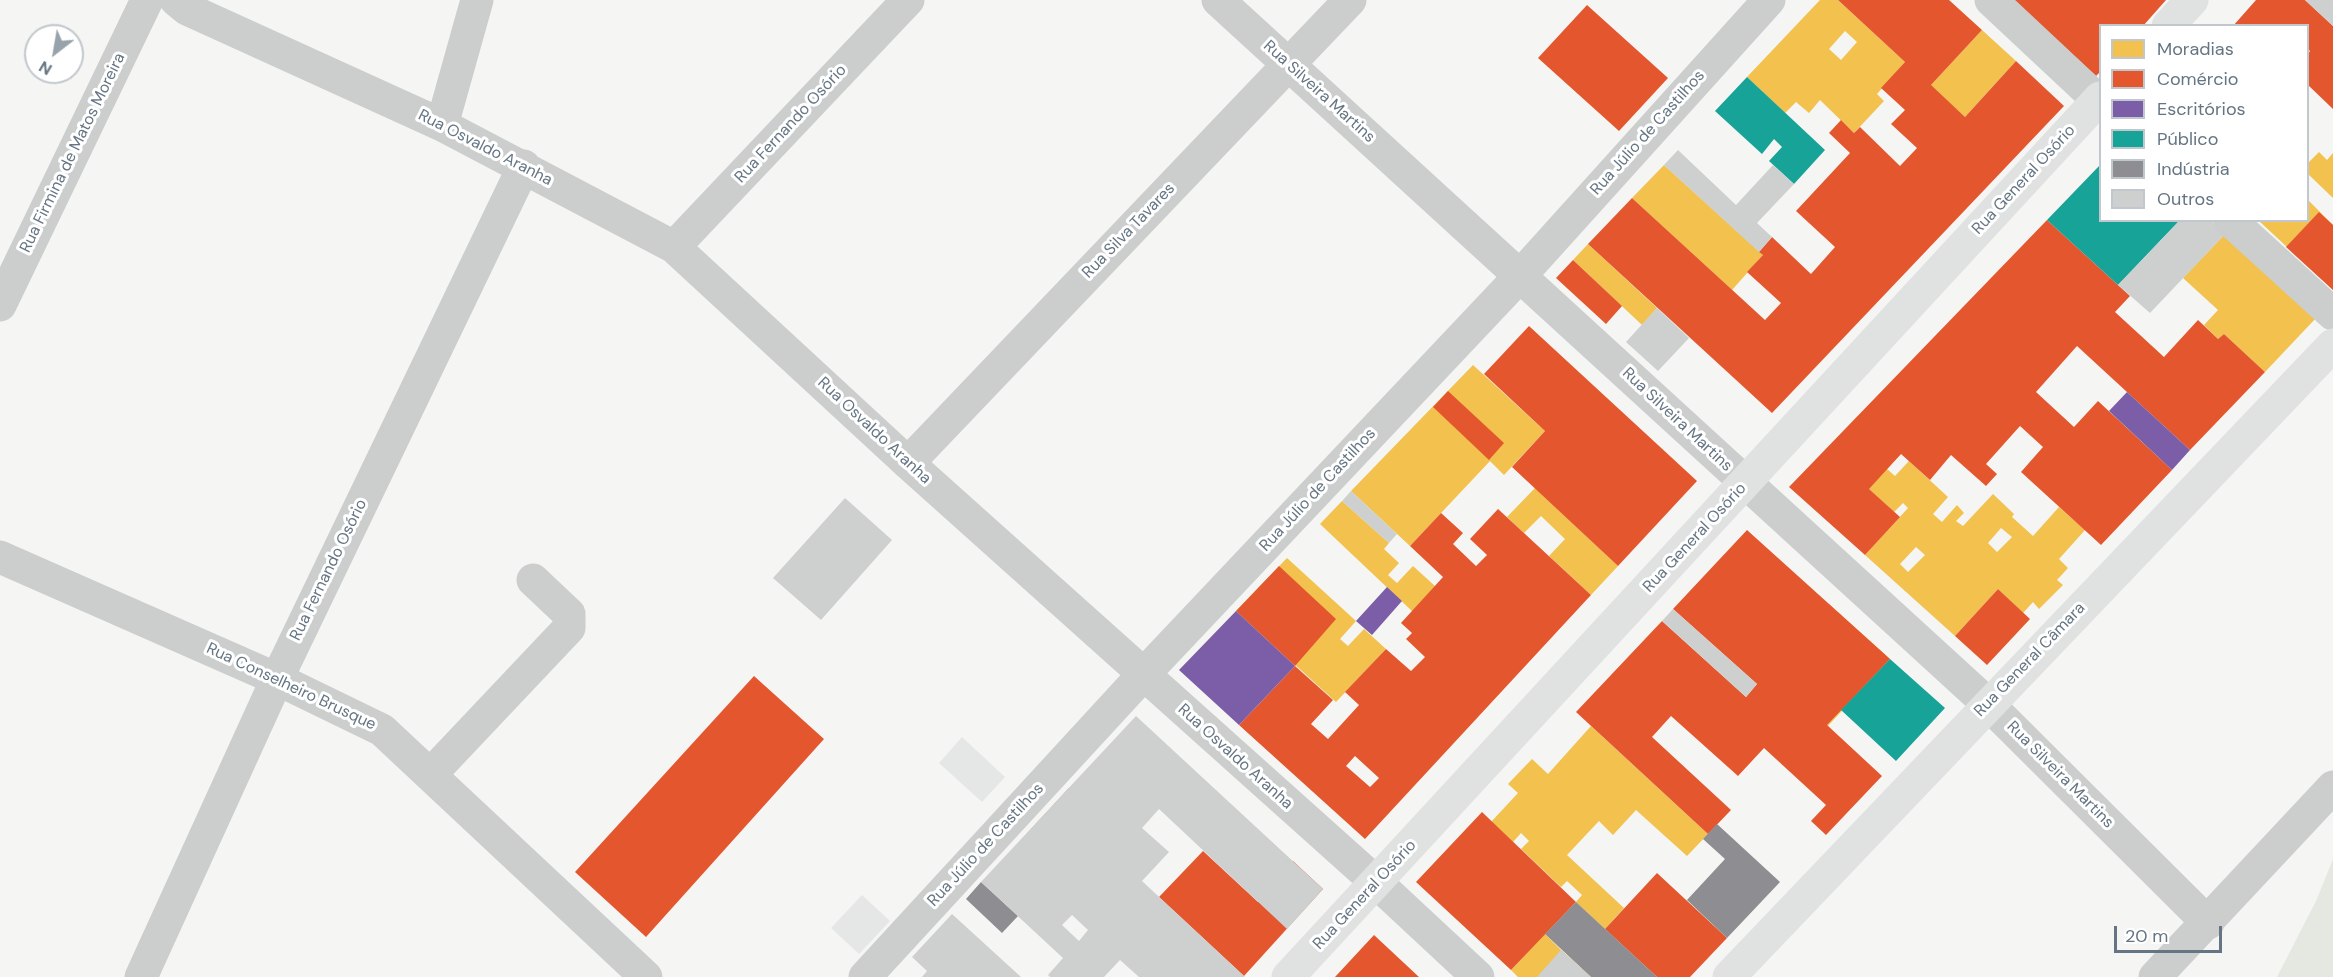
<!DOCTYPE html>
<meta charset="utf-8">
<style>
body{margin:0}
#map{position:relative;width:2333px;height:977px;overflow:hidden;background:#f5f5f3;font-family:"DM Sans",sans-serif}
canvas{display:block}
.legend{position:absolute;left:2099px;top:24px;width:210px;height:198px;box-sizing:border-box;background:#fff;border:2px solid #c1c8cd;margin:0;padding:8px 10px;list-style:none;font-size:18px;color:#657583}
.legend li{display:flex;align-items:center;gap:12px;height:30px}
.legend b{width:30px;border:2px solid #c1c8cd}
.north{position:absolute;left:24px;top:24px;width:60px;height:60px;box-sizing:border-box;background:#fff;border:2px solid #c1c8cd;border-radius:50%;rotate:211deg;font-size:16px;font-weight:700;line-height:24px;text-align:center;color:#657583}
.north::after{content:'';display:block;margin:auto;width:21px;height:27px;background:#97a2aa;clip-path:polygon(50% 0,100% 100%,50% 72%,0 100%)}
.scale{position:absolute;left:2114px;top:926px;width:108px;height:27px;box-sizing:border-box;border:3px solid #657583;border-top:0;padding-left:8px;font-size:18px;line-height:21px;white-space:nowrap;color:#657583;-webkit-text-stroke:4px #fff;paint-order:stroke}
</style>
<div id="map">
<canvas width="2333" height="977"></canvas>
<ul class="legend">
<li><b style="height:16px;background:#f2c14e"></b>Moradias</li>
<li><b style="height:16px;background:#e4572e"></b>Comércio</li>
<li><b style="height:16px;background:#7b5ea7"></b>Escritórios</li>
<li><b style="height:16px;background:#17a398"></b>Público</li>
<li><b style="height:16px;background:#8d8d92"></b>Indústria</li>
<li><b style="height:16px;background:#cecfcf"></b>Outros</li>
</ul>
<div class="north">N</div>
<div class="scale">20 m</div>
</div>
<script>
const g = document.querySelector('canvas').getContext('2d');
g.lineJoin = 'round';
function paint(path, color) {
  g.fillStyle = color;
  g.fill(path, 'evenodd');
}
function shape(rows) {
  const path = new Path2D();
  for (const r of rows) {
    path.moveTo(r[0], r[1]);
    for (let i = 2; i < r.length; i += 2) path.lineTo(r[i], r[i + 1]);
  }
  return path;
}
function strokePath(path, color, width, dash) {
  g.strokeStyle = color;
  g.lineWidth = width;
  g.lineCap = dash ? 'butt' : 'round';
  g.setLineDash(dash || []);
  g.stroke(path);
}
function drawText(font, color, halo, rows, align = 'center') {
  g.font = font + ' "DM Sans",sans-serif';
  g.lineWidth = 6;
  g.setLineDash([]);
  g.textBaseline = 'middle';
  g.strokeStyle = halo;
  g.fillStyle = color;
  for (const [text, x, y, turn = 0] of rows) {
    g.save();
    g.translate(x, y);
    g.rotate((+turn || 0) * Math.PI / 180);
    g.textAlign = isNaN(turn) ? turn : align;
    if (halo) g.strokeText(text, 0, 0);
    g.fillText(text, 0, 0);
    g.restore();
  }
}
paint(shape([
 [962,737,1005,777,982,802,939,763],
 [862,895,890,921,859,954,831,928]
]), '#e5e6e6');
paint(shape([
 [2333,859,2333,977,2277,977,2316,901]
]), '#e4e8e1');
paint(shape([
 [1820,0,1838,0,1905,62,1877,94,1884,101,1854,133,1820,100,1809,113,1796,102,1785,113,1747,77],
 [1845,31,1857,42,1841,60,1829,49],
 [1982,30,2016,61,1965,117,1930,86],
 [2319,152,2327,160,2333,153,2333,198,2308,174,2308,163],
 [1664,165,1763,255,1732,290,1632,198],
 [2308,200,2333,225,2333,236,2326,243,2333,249,2333,290,2258,220,2308,220],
 [2225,234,2316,318,2265,372,2224,334,2218,339,2204,325,2218,310,2183,278],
 [1588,244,1657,308,1642,325,1573,260],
 [1473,365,1545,431,1504,475,1490,461,1410,546,1351,491],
 [1858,416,1901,454,1887,469,1895,476,1909,461,1948,497,1933,514,1942,522,1957,505,1964,513,1956,521,1963,526,1993,494,2014,514,2012,517,2033,536,2059,507,2085,530,2059,559,2068,568,2057,580,2063,585,2039,609,2033,602,2023,613,1998,589,1955,636,1865,555,1908,508,1903,503,1894,512,1826,450],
 [2001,528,2012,537,1997,552,1988,543],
 [1916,547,1925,555,1908,572,1900,564],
 [1535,488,1618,566,1591,595,1549,556,1565,539,1541,516,1524,533,1507,517],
 [1342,501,1389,543,1384,549,1399,563,1388,575,1397,583,1413,566,1435,586,1413,612,1320,524],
 [1724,555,1807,629,1829,604,1890,659,1788,769,1729,716,1766,675,1681,601],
 [1287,558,1356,621,1340,639,1348,646,1364,629,1386,649,1336,702,1236,611],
 [1591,726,1708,834,1687,856,1636,810,1613,835,1599,821,1567,855,1624,908,1605,929,1576,902,1582,895,1567,881,1561,887,1521,849,1529,841,1521,833,1513,842,1491,822,1518,793,1508,784,1532,759,1548,774],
 [1545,934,1561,950,1591,977,1518,977,1511,970]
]), '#f2c14e');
paint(shape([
 [1838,0,1949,0,1982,30,1931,85,1965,117,2016,61,2064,106,1772,413,1588,244,1632,198,1765,320,1781,303,1747,272,1763,255,1759,252,1772,237,1811,274,1835,247,1796,211,1850,153,1829,133,1841,120,1854,133,1860,127,1900,166,1917,148,1891,124,1905,110,1881,88,1905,62],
 [2013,0,2166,0,2143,26,2100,26,2100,72,2096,76],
 [2256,0,2305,0,2333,26,2333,109,2308,85,2308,54,2310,51,2308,49,2308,26,2233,26],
 [1587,5,1668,78,1619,131,1538,58],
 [2319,212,2333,225,2333,290,2286,247],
 [2047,220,2130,296,2115,312,2164,357,2198,320,2218,339,2224,334,2265,372,2190,450,2077,346,2036,392,2074,427,2098,401,2172,470,2101,545,2021,472,2043,447,2020,426,1986,464,1997,474,1986,486,1951,455,1930,480,1901,454,1869,489,1900,517,1865,555,1789,487],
 [1573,260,1622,306,1606,324,1556,278],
 [1529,326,1697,481,1618,566,1512,467,1545,431,1484,374],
 [1448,391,1504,443,1489,460,1433,407],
 [1498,509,1591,595,1365,839,1239,725,1295,666,1333,700,1311,724,1328,739,1359,705,1345,692,1386,649,1411,671,1425,657,1406,639,1412,633,1401,623,1443,577,1410,546,1441,513,1463,533,1453,544,1476,566,1487,555,1470,539],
 [1355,756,1379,778,1370,787,1346,766],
 [1747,530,1890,659,1827,725,1882,776,1826,835,1811,821,1826,805,1764,748,1738,776,1671,716,1652,737,1731,810,1708,834,1576,712,1662,621,1746,697,1757,684,1673,609],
 [1279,566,1336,619,1295,666,1236,611],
 [1998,589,2030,619,1987,665,1955,636],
 [754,676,824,739,646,937,575,872],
 [1057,801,1118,858,1093,886,1031,829],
 [1482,812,1576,902,1511,970,1416,882],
 [1203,851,1258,902,1293,861,1323,889,1244,976,1159,897],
 [1657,873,1727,938,1690,977,1657,977,1605,929],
 [1374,935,1419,977,1335,977]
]), '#e4572e');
paint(shape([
 [2127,392,2190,450,2172,470,2109,411],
 [1387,587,1402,601,1372,635,1356,621],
 [1236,611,1295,666,1239,725,1179,670],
 [1069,788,1110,828,1099,840,1057,801]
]), '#7b5ea7');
paint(shape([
 [1747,77,1825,150,1794,184,1769,161,1782,147,1774,139,1762,154,1715,111],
 [2100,165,2100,220,2180,220,2118,285,2047,220],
 [1890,659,1945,708,1896,761,1841,710]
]), '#17a398');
paint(shape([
 [1717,824,1780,882,1727,938,1687,900,1725,859,1703,839],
 [981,882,1018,916,1002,933,966,899],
 [1576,902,1657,977,1591,977,1545,934]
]), '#8d8d92');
paint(shape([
 [2305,0,2333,0,2333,26],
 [1678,150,1736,205,1773,165,1794,184,1757,223,1772,237,1759,252,1664,165],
 [2180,220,2211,220,2225,234,2150,313,2118,285],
 [1657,308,1689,338,1658,371,1626,342],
 [1351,491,1397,534,1389,543,1342,501],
 [845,498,892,540,821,620,773,578],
 [1673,609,1757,684,1746,697,1662,621],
 [1136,716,1323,889,1287,929,1159,809,1142,828,1169,852,1142,881,1245,977,1139,977,1120,960,1104,977,1050,977,1048,975,1063,958,981,882],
 [1072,915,1088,930,1079,941,1062,925],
 [952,914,1021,977,922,977,927,971,912,957],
 [1561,950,1591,977,1537,977]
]), '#cecfcf');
strokePath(shape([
 [176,0,187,9,442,125,674,247,908,463,1377,883,1478,977],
 [1218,0,1988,704,2208,923],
 [1991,0,2100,102],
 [442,125,477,0],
 [2230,220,2333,314],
 [674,247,908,0],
 [0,305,147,0],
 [908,463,1350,0],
 [0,557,277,679,382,730,646,977],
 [430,775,569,628,569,614,533,580],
 [141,977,277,679,524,166],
 [865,977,1143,675,1520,276,1769,0],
 [2155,977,2333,787]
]), '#cccece', 33);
strokePath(shape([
 [2168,26,2192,0],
 [1288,977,2100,98],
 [1729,977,2333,345]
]), '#e0e1e1', 33);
drawText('16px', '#657583', '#fff', [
 ["Rua Silveira Martins",1319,92,42],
 ["Rua Fernando Osório",791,124,-47],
 ["Rua Júlio de Castilhos",1648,133,-48],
 ["Rua Osvaldo Aranha",485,148,27],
 ["Rua Firmina de Matos Moreira",73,153,-64],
 ["Rua General Osório",2024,180,-47],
 ["Rua Silva Tavares",1129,231,-46],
 ["Rua Silveira Martins",1677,420,43],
 ["Rua Osvaldo Aranha",874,431,43],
 ["Rua Júlio de Castilhos",1318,490,-47],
 ["Rua General Osório",1695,538,-47],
 ["Rua Fernando Osório",329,570,-64],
 ["Rua General Câmara",2030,660,-46],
 ["Rua Conselheiro Brusque",291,687,25],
 ["Rua Osvaldo Aranha",1235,757,42],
 ["Rua Silveira Martins",2060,775,45],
 ["Rua Júlio de Castilhos",986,845,-47],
 ["Rua General Osório",1365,895,-47]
]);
</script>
